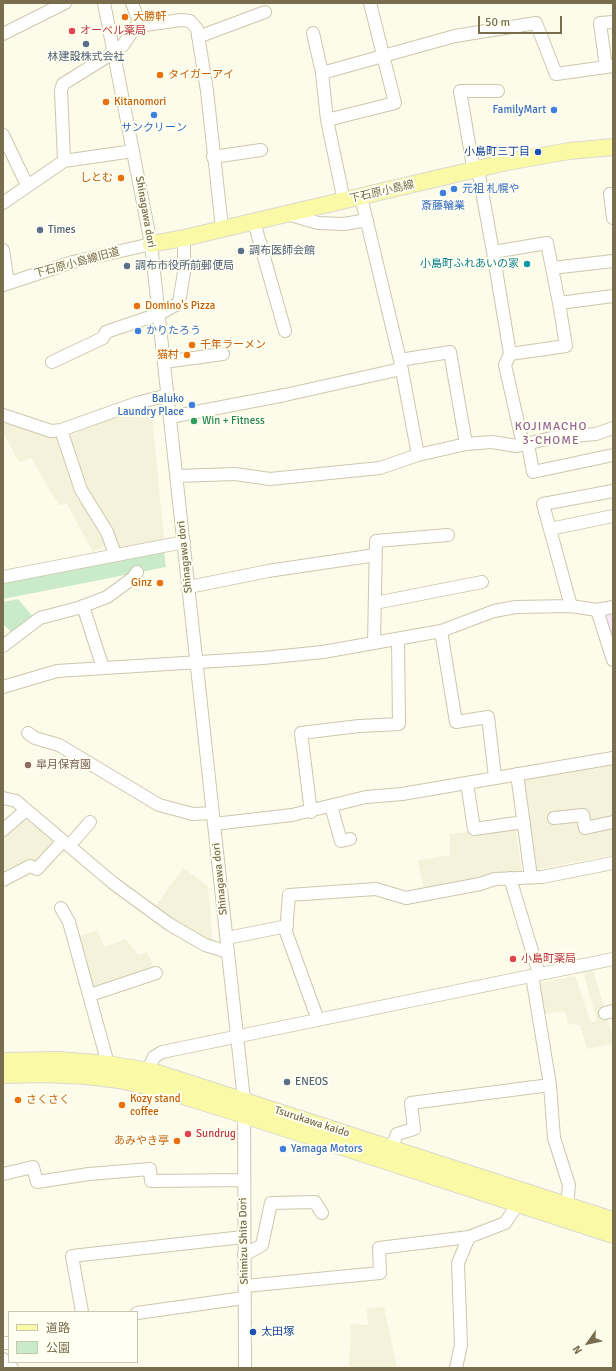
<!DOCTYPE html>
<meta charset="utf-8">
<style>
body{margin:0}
#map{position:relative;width:616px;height:1371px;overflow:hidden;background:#fdfceb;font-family:Signika,"Noto Sans JP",sans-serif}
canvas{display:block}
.frame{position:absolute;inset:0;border:4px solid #786d4d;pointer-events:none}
.legend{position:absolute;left:8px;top:1311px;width:130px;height:52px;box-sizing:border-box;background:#fffff2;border:1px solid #c9c5b0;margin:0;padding:5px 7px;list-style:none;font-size:12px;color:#786d4d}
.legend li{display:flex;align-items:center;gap:8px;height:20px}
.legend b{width:20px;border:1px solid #c9c5b0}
.north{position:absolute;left:568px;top:1323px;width:40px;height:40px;-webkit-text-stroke:3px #fffff2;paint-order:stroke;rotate:237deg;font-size:11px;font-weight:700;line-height:16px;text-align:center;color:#786d4d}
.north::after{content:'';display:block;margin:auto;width:14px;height:18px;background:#786d4d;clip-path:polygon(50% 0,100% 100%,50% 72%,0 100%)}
.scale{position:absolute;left:478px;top:16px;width:84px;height:18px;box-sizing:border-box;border:2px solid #786d4d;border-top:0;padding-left:5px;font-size:12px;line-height:14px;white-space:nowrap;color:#786d4d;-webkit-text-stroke:3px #fffff2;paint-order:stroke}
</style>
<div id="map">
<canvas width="616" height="1371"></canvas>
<div class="frame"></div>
<ul class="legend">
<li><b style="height:5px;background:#f9f9a6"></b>道路</li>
<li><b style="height:11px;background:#caebc9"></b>公園</li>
</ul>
<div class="north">N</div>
<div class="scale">50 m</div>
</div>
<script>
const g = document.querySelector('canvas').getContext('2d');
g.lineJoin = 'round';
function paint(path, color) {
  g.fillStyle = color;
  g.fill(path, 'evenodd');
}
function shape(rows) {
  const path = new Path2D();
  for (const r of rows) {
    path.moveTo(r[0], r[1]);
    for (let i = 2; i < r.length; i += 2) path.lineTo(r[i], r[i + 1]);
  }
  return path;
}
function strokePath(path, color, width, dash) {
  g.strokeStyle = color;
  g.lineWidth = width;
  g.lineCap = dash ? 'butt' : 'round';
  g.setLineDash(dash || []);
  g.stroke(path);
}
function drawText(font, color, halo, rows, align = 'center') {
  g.font = font + ' Signika,"Noto Sans JP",sans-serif';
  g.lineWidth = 4;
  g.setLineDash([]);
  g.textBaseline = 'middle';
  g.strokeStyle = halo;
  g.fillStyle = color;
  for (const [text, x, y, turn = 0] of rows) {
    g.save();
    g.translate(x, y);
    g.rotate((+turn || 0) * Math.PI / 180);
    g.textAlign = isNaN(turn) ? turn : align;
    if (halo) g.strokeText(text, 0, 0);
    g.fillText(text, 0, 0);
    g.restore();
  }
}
paint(shape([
 [151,404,164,539,114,551,81,494,67,436],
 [3,423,48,435,57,435,75,494,77,499,88,508,107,544,93,552,67,504,59,505,31,458,19,462,3,433],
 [613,763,613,855,534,870,524,778],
 [23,817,56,841,36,864,3,875,3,835],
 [515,826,522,871,424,891,418,861,450,855,450,834],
 [183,868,208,886,213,947,154,908],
 [97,930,105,947,126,939,138,955,147,952,155,970,94,990,77,937],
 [592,967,613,1037,613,1044,587,1049,580,1025,568,1024,565,1011,544,1014,538,983,575,976,591,1022,597,1021,583,972],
 [384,1307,397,1368,349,1368,351,1324,368,1325,367,1309]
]), '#f4f2da');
paint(shape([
 [613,610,613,646,604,617,609,611]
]), '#f9e7f9');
paint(shape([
 [164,552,166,567,3,599,3,583],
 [18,599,34,618,20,625,11,632,3,624,3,602]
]), '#caebc9');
const minor = shape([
 [104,3,151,244,244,1100,245,1368],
 [132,3,139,22,145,25,181,20,190,21,197,29,207,91,222,228],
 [313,33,322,73],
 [3,34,65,3],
 [198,37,265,12],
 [606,67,600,23,613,22],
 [498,91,460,91,472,161,478,169,493,252,510,354,505,365,523,445],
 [327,120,395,103,370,3],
 [3,135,27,185],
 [213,157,261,150],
 [64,161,133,151],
 [610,194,613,218],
 [361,197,400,360,418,455],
 [344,201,327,120,322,73,455,36,536,23,556,74,613,66],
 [3,203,64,161,61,90,63,84,113,53,123,45,139,22],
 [287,214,318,223,344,224,367,220],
 [254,222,285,331],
 [3,250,8,283],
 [493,252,547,243,559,303,566,346,510,354],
 [552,268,613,261],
 [3,285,73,262,151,244],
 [559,303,613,296],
 [400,360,450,352,466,444],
 [52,362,103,338,106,332,159,314,179,303,184,272,184,238],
 [164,362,223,354],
 [3,415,51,431,61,430,137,403,168,395],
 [170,417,285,395,401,369],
 [61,430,81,490,107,532,115,554],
 [528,444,533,472,613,455],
 [177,476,235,474,270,479,380,468,418,455,466,444,492,442,517,446,551,438,596,434,613,428],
 [550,529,613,516],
 [3,577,184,542],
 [189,587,268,571,376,555],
 [375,603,482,582],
 [83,606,103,668],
 [571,606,543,504,613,491],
 [597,610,613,660],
 [441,631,456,722,488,717,495,777],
 [374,643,376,541,448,535],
 [3,646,40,618,78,608,107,597,133,578,137,572],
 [3,687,57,671,263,658,323,652,441,631,494,611,516,607,571,606,597,610,613,607],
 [28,733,35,738,59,745,159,805,193,814,213,813],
 [517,774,531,877],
 [467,783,474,829,524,822],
 [3,798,16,801,113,883,169,924,205,945,228,952],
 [331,806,341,841,350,839],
 [311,812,301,733,359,726,399,724,398,639],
 [554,818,583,815,585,828,613,822],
 [214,824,292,815,366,797,402,794,613,758],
 [3,830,26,810],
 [69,846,90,822],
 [510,878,539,974],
 [3,880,30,866,37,869,62,842],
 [61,908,69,922,108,1064],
 [227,938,287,926],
 [532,976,550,1085,554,1138,569,1185,568,1196,565,1205],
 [90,995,156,973],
 [605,1013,613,1011],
 [318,1020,286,932,289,895,376,889,406,898,480,884,495,879,542,877,613,863],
 [148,1070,154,1057,162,1052,613,959],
 [392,1147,397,1134,414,1129,411,1103,550,1085],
 [3,1174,33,1167,37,1182,89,1174,150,1169,151,1181,243,1180],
 [244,1255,262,1245,271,1203,315,1202,322,1213],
 [245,1286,380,1273,379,1248,469,1237,505,1223,518,1204],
 [82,1312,72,1256,243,1237],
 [137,1313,244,1298],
 [3,1343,9,1343],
 [3,1359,12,1368],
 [456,1368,461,1345,458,1263,469,1237]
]);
const major = shape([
 [151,244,184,238,507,162,569,151,613,147],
 [3,1061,59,1060,108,1064,155,1072,613,1220],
 [3,1075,43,1074,86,1076,119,1080,167,1091,244,1115,613,1235]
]);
strokePath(minor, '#cdc7ad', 14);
strokePath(major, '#dcd9d1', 18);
strokePath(minor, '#fff', 12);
strokePath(major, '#f9f9a6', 16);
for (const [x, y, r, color] of [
 [125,17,4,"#e8710a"],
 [72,31,4,"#e0444e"],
 [86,44,4,"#5c6f8a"],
 [160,75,4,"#e8710a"],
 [106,102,4,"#e8710a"],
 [554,110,4,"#3f7fe0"],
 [154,115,4,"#3f7fe0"],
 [538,152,4,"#1a4fb4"],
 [121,178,4,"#e8710a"],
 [454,189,4,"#3f7fe0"],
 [443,193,4,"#3f7fe0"],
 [40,230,4,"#5c6f8a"],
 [241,251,4,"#5c6f8a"],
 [527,264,4,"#0f9aa8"],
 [127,266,4,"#5c6f8a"],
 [137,306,4,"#e8710a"],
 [138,331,4,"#3f7fe0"],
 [192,345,4,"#e8710a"],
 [187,355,4,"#e8710a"],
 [192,405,4,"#3f7fe0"],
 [194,421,4,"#2e9e5b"],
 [160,583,4,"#e8710a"],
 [28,765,4,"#8d6e63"],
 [513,959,4,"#e0444e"],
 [287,1082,4,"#5c6f8a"],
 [18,1100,4,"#e8710a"],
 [122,1105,4,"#e8710a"],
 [188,1134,4,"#e0444e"],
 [177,1141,4,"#e8710a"],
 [283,1149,4,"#3f7fe0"],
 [253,1332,4,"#1a4fb4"]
]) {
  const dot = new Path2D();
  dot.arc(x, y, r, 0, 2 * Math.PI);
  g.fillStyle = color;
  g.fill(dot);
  strokePath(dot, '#fffff2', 1.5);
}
drawText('11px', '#c56008', '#fffff2', [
 ["大勝軒",133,17],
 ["タイガーアイ",168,75],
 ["Kitanomori",114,102],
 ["しとむ",113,178,"right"],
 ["Domino's Pizza",145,306],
 ["千年ラーメン",200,345],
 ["猫村",179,355,"right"],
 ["Ginz",152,583,"right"],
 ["Kozy stand",130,1099],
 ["coffee",130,1112],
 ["さくさく",26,1100],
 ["あみやき亭",169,1141,"right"]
], 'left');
drawText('11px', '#be3a42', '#fffff2', [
 ["オーベル薬局",80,31],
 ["小島町薬局",521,959],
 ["Sundrug",196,1134]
], 'left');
drawText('11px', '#4e5e75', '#fffff2', [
 ["林建設株式会社",86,57,"center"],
 ["Times",48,230],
 ["調布医師会館",249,251],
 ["調布市役所前郵便局",135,266],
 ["ENEOS",295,1082]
], 'left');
drawText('11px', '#366cbe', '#fffff2', [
 ["FamilyMart",546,110,"right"],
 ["サンクリーン",154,128,"center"],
 ["元祖 札幌や",462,189],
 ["斎藤輪業",443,206,"center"],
 ["かりたろう",146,331],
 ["Baluko",184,399,"right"],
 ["Laundry Place",184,412,"right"],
 ["Yamaga Motors",291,1149]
], 'left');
drawText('11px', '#164399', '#fffff2', [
 ["小島町三丁目",530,152],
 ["太田塚",261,1332,"left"]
], 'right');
drawText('11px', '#786d4d', '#fffff2', [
 ["下石原小島線",382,192,-13],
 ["Shinagawa dori",145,212,80],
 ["下石原小島線旧道",77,263,-15],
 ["Shinagawa dori",185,557,-96],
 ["Shinagawa dori",220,879,-96],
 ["Tsurukawa kaido",312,1122,18],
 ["Shimizu Shita Dori",244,1241,-91]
]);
drawText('11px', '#0d838f', '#fffff2', [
 ["小島町ふれあいの家",519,264]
], 'right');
drawText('11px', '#27864d', '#fffff2', [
 ["Win + Fitness",202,421]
], 'left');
drawText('11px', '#785e54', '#fffff2', [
 ["皐月保育園",36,765]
], 'left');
g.letterSpacing = '1px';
drawText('12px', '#946692', '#fffff2', [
 ["KOJIMACHO",551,427],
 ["3-CHOME",551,441]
]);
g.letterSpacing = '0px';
</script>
